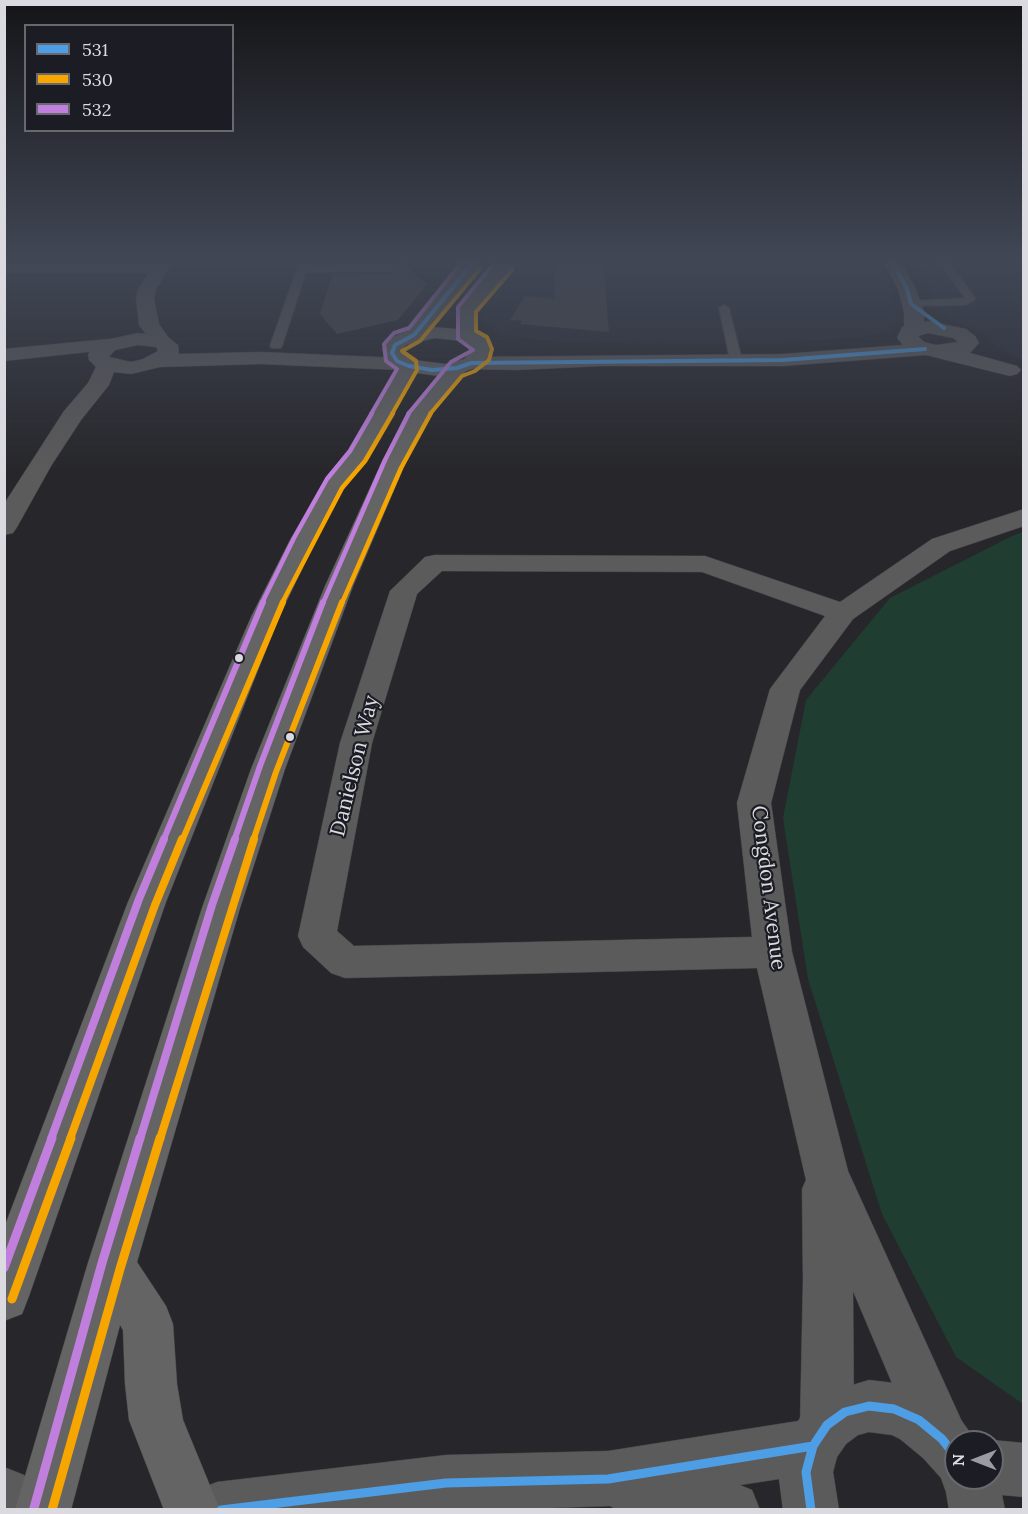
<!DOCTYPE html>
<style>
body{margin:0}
#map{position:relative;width:1028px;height:1514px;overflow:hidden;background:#27272b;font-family:Lora,serif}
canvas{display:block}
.frame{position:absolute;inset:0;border:6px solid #dadae0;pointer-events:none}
.legend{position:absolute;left:24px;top:24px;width:210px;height:108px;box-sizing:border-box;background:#1c1c24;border:2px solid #68686f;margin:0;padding:8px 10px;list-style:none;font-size:18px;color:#dadae0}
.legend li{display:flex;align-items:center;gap:12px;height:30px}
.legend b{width:30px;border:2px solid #68686f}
.north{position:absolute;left:944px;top:1430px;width:60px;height:60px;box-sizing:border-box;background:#1c1c24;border:2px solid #68686f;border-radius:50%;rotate:270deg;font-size:16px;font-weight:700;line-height:24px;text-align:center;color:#dadae0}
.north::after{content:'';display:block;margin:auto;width:21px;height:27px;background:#9b9ba1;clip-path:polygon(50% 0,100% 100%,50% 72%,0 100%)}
</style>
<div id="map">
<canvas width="1028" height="1514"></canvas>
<div class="frame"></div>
<ul class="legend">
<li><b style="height:8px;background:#4d9ee5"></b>531</li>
<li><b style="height:8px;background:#f7a600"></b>530</li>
<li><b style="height:8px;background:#c07fdc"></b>532</li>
</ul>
<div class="north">N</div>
</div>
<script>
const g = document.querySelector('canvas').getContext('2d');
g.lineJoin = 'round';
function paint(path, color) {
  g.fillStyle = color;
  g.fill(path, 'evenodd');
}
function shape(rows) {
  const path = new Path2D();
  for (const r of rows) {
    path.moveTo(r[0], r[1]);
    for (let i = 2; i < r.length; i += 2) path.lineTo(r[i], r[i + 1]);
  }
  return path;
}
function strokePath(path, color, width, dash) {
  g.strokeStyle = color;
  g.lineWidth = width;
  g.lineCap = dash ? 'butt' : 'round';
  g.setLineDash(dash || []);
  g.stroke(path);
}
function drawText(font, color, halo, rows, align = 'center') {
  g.font = font + ' Lora,serif';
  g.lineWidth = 4.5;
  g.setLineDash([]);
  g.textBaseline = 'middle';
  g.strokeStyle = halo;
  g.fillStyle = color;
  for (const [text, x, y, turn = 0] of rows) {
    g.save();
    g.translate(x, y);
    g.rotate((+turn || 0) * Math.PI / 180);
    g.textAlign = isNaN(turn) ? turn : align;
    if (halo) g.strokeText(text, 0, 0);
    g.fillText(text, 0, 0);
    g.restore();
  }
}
paint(shape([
 [523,263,878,263,889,282,898,322,891,332,854,338,767,343,559,342,499,335,481,319,483,309],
 [918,263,1023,263,1023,361,1001,350,984,334,952,321,938,311,931,302,928,277]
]), '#2a2a35');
paint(shape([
 [1023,532,1024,532,1023,1404,956,1357,882,1214,808,979,783,818,806,700,890,598,1012,536]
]), '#1f3d31');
paint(shape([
 [555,263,603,263,609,332,520,324,522,321,510,320,525,296,555,299],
 [406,267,427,284,398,320,337,334,320,314,332,275,394,273]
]), '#454444');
const service = shape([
 [299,263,309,263,308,266,409,263,394,271,306,272,282,346,280,348,272,348,270,346,299,263],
 [940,263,950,263,975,298,974,300,966,305,907,306,907,302,911,301,965,298,940,263],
 [724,305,729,308,742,360,736,363,730,360,719,308,724,305]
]);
const minor = shape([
 [4,263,172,263,156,289,154,299,159,324,171,341,168,345,161,347,154,345,139,325,136,299,138,289,148,273,4,273,4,263],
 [884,263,902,263,916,289,924,312,924,329,921,333,914,335,907,333,904,329,904,312,898,289,884,263],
 [108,339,115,341,118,345,115,349,4,361,4,349,108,339],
 [1024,509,1024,526,950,551,853,619,800,690,771,803,792,952,848,1171,968,1435,965,1442,956,1442,956,1456,941,1462,922,1454,853,1291,854,1425,846,1444,827,1452,808,1444,800,1425,803,1280,802,1189,806,1180,757,968,345,978,331,973,303,947,298,936,340,743,390,591,425,557,435,555,705,556,840,602,932,539,1024,509],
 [442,571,702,572,825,616,770,689,737,803,752,937,354,946,337,931,372,743,417,594,442,571]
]);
const tertiary = shape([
 [928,321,966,329,975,336,979,343,970,353,1017,366,1021,370,1017,374,1010,376,926,355,783,366,600,366,516,370,471,369,464,367,461,363,464,359,471,357,783,354,903,345,897,338,902,327,928,321],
 [928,333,953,338,958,342,936,345,924,342,918,336,928,333],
 [138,333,168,337,178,345,179,354,260,352,402,358,409,360,412,364,409,368,402,370,260,364,160,367,131,374,114,372,109,385,81,420,51,466,17,527,13,533,4,535,4,504,64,411,88,383,96,367,89,360,88,354,101,341,138,333],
 [138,345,156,347,158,351,143,359,131,362,109,357,115,350,138,345],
 [869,1380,894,1383,938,1401,961,1420,977,1442,956,1442,956,1478,992,1478,992,1442,986,1442,992,1440,1024,1443,1024,1497,1002,1495,1005,1510,949,1510,946,1492,941,1478,923,1458,900,1439,892,1435,869,1432,858,1435,846,1444,837,1457,833,1472,839,1510,783,1510,779,1479,740,1485,752,1490,760,1510,618,1510,610,1506,491,1510,189,1510,197,1490,217,1482,446,1455,608,1451,798,1421,808,1406,826,1393,869,1380],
 [4,1467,24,1475,39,1490,47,1510,4,1510,4,1467]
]);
const trunk = shape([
 [463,263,482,263,431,327,457,329,457,309,496,263,515,263,477,310,477,333,487,339,493,351,478,367,466,371,429,415,405,464,353,586,285,769,240,908,137,1262,166,1306,173,1324,177,1384,183,1420,220,1510,164,1510,129,1420,125,1384,123,1330,120,1325,71,1510,15,1510,87,1266,202,908,251,769,325,586,381,464,408,413,439,376,416,373,369,456,346,485,315,542,279,617,166,902,29,1296,22,1314,4,1321,4,1228,128,902,251,617,289,542,323,483,347,453,397,368,387,361,382,349,392,337,407,331,463,263],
 [435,338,462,341,471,346,472,350,464,359,445,364,414,360,404,354,402,350,406,345,435,338]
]);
strokePath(service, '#444447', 2);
strokePath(minor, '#444447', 1);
strokePath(tertiary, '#444447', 1);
strokePath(trunk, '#444447', 1);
paint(service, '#5c5b5b');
paint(minor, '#5c5b5b');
paint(tertiary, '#5c5b5b');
paint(trunk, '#646464');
strokePath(shape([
 [473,263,414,335,395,345,392,353,397,361,409,366,432,370,457,368,471,363,783,360,925,349],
 [893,263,907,289,911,304,944,328]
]), '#4d9ee5', 4);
strokePath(shape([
 [221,1510,446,1483,608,1479,813,1446],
 [811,1510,806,1472,813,1446,827,1425,845,1412,869,1406,894,1409,919,1420,942,1439,956,1457]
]), '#4d9ee5', 9);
strokePath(shape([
 [392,414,417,370,416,361,402,351,420,341,480,269],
 [430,414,462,376,475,371,489,360,492,349,487,337,476,331,476,312,513,269]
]), '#f7a600', 4);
strokePath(shape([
 [282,603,342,488,365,461,393,413],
 [342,603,401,468,431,413]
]), '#f7a600', 4.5);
strokePath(shape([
 [182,841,283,602],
 [253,841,276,772,342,602]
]), '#f7a600', 6);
strokePath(shape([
 [70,1139,155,905,182,839],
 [160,1139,254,839]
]), '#f7a600', 8);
strokePath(shape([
 [12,1299,71,1138],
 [52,1510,120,1269,160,1138]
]), '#f7a600', 9);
strokePath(shape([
 [371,414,397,369,386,361,384,344,394,333,409,328,461,263],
 [408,414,451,362,473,350,458,339,458,307,494,263]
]), '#c07fdc', 4);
strokePath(shape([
 [262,603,294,538,327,479,350,451,372,413],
 [323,603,385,460,409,413]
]), '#c07fdc', 4.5);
strokePath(shape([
 [163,841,263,602],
 [234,841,260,766,323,602]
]), '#c07fdc', 6);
strokePath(shape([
 [51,1139,139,899,164,839],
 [140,1139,212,905,235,839]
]), '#c07fdc', 8);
strokePath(shape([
 [4,1268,52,1138],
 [34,1508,102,1263,140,1138]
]), '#c07fdc', 9);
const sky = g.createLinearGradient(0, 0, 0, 475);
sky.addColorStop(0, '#151518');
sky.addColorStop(0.55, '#414755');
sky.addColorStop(1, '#41475500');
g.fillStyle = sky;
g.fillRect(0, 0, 1028, 475);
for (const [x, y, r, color] of [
 [239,658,5,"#dadae0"],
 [290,737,5,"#dadae0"]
]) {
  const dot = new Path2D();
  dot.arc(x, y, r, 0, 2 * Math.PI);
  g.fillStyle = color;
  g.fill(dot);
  strokePath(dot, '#1c1c24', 2);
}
drawText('21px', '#dadae0', '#1c1c24', [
 ["Danielson Way",355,766,-76],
 ["Congdon Avenue",768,888,83]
]);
</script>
